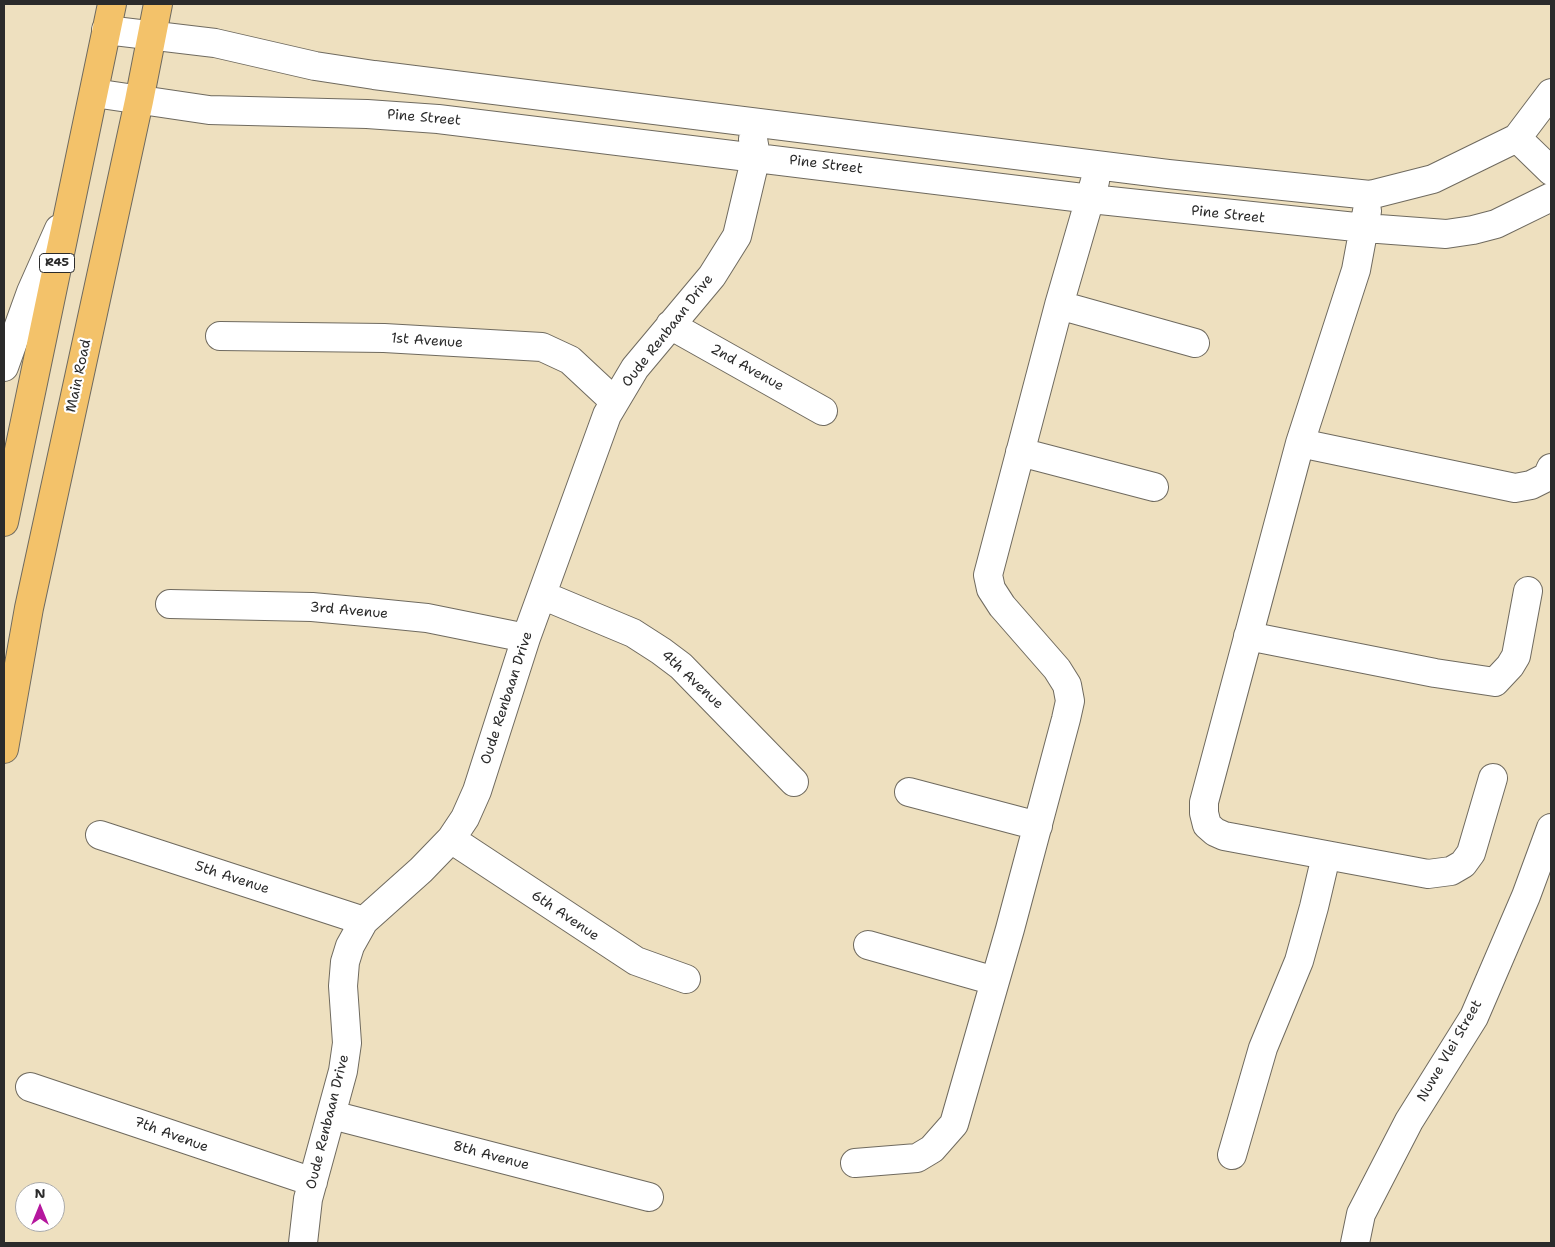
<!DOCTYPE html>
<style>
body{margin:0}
#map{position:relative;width:1555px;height:1247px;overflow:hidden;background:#eee0bf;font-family:"Shantell Sans",sans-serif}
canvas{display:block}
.frame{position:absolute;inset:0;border:5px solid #2b2b2b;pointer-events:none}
.north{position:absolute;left:15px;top:1182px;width:50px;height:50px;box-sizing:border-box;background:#fff;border:1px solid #aaa;border-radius:50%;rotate:0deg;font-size:14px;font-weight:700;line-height:20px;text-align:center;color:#2b2b2b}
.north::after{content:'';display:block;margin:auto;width:18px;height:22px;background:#b5179e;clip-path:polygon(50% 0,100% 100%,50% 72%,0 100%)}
</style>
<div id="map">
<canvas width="1555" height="1247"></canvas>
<div class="frame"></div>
<div class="north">N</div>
</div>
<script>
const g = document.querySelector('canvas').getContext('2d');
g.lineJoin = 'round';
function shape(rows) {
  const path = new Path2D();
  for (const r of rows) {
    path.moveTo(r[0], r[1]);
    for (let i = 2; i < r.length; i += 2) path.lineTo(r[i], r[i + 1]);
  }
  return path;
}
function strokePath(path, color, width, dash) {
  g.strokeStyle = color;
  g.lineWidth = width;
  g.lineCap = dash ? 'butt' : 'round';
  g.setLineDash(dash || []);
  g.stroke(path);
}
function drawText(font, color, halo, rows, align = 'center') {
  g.font = font + ' "Shantell Sans",sans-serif';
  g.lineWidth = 4.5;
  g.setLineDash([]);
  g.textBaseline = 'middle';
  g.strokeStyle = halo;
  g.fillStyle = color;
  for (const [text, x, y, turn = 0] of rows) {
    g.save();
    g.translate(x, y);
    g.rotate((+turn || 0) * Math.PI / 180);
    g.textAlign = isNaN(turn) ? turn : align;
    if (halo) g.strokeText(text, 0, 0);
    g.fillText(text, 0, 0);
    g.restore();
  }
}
const minor = shape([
 [106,30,215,43,315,66,374,75,1168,174,1370,195,1433,179,1517,138,1551,93],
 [94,93,209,110,367,114,438,119,1091,199,1365,228,1446,234,1473,230,1496,224,1551,197],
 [1517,138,1551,171],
 [1367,211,1356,270,1300,443,1204,802,1204,813,1207,825,1215,832,1224,836,1428,874,1451,871,1463,864,1471,853,1493,778],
 [1059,305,1195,343],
 [670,325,823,411],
 [220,336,384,338,542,347,570,360,614,401],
 [4,367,31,292,59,229],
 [1300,443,1515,488,1531,485,1547,477,1551,468],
 [1020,452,1154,487],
 [542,595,633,633,661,651,681,666,794,782],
 [170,604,312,607,377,613,427,618,526,638],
 [1248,636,1435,673,1495,682,1510,666,1516,656,1528,591],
 [909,792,1038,826],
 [100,835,364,921],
 [451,839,636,961,686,979],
 [868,945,995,981],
 [30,1087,313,1182],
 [332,1115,649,1197],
 [1232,1155,1263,1048,1299,961,1314,907,1326,856],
 [855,1163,917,1158,932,1149,954,1124,1010,929,1066,719,1070,701,1067,685,1057,669,1002,606,991,589,988,575,1059,305,1095,181],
 [303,1243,308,1199,343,1071,347,1043,343,986,345,962,350,946,364,921,421,870,451,839,465,818,477,791,526,638,607,415,635,368,712,276,737,236,756,156,753,139],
 [1355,1243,1361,1214,1409,1121,1474,1017,1526,896,1551,828]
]);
const major = shape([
 [4,522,112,4],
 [4,749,29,608,139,101,158,4]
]);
strokePath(minor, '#6f6a5f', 30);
strokePath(major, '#6f6a5f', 30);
strokePath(minor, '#fff', 28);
strokePath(major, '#f3c26a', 28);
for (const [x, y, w] of [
 [57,263,35]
]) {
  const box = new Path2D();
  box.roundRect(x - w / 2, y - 9.5, w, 19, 4);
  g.fillStyle = '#fff';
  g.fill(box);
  strokePath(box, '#2b2b2b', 1);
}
drawText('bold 12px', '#2b2b2b', null, [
 ["R45",57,263]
]);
drawText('14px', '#2b2b2b', '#fff', [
 ["Pine Street",424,118,5],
 ["Pine Street",826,165,7],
 ["Pine Street",1228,215,6],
 ["Oude Renbaan Drive",668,331,-52],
 ["1st Avenue",427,341,4],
 ["2nd Avenue",747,368,29],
 ["Main Road",79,376,-78],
 ["3rd Avenue",349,611,5],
 ["4th Avenue",692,680,43],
 ["Oude Renbaan Drive",507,698,-72],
 ["5th Avenue",232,878,18],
 ["6th Avenue",565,916,34],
 ["Nuwe Vlei Street",1450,1051,-60],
 ["Oude Renbaan Drive",328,1122,-76],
 ["7th Avenue",171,1135,20],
 ["8th Avenue",491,1156,15]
]);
</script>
